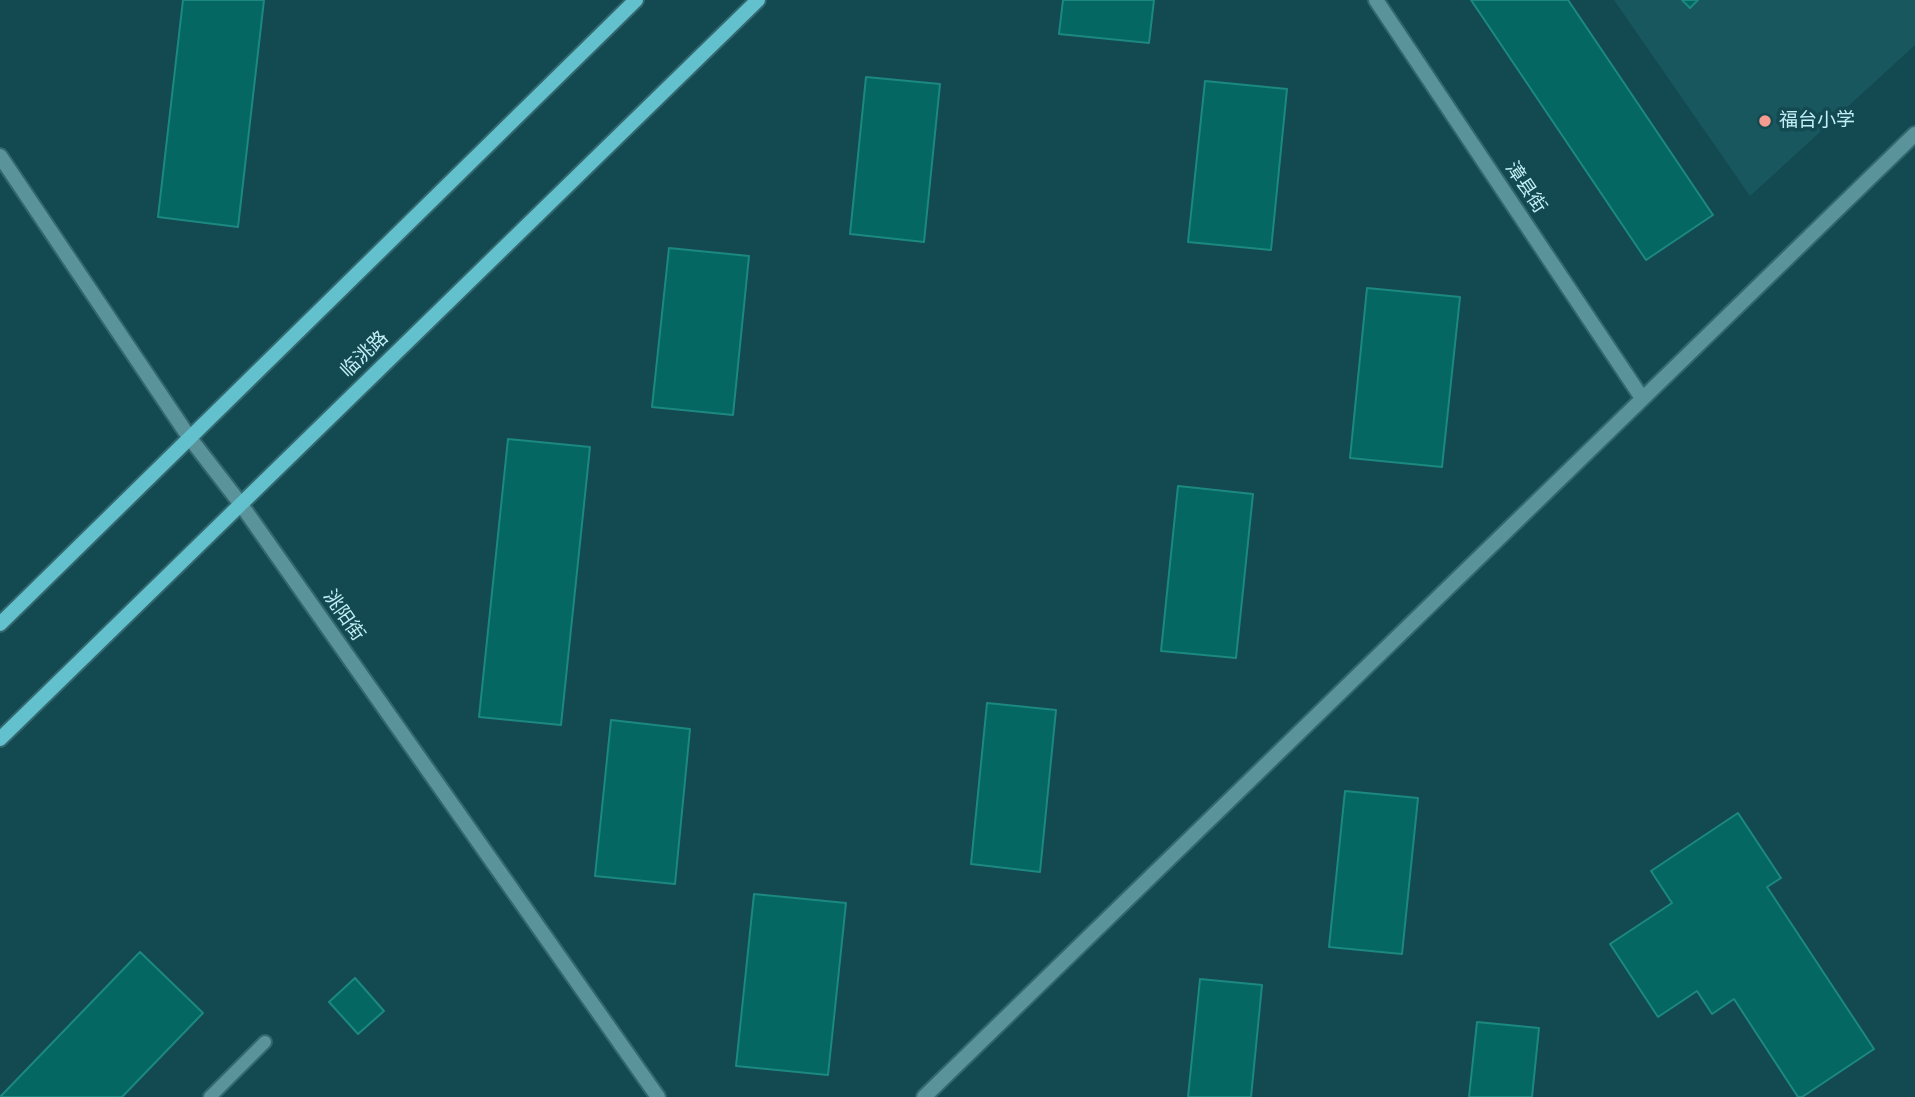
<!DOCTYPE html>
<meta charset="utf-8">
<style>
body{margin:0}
canvas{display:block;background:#134950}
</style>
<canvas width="1915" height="1097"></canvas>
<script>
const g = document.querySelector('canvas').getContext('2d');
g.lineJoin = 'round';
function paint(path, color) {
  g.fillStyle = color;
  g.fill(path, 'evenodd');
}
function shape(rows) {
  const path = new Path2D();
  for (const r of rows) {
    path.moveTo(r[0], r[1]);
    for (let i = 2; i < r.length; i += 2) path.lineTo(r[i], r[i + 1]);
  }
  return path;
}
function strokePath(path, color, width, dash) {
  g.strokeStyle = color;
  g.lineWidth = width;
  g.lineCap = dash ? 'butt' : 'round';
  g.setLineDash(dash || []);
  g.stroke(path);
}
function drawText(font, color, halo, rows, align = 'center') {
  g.font = font + ' "Source Serif 4","Noto Sans SC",serif';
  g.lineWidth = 7;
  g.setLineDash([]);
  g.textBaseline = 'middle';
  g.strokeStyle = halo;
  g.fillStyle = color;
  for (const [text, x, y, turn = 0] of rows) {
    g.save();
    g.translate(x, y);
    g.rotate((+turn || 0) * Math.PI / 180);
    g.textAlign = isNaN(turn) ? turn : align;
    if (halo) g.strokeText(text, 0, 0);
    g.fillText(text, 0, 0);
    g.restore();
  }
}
paint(shape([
 [1614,0,1915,0,1915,45,1750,196]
]), '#19575f');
const building = shape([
 [183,0,264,0,238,227,158,217,183,0],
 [1063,0,1154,0,1149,43,1059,34,1063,0],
 [1471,0,1568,0,1713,215,1646,260,1471,0],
 [1682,0,1698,0,1690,8,1682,0],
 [866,77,940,84,924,242,850,234,866,77],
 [1205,81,1287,89,1271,250,1188,242,1205,81],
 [669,248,749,256,733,415,652,407,669,248],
 [1367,288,1460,297,1442,467,1350,458,1367,288],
 [508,439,590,447,561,725,479,717,508,439],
 [1178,486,1253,494,1236,658,1161,651,1178,486],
 [987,703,1056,710,1040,872,971,864,987,703],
 [611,720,690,729,675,884,595,876,611,720],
 [1345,791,1418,798,1402,954,1329,947,1345,791],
 [1738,813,1781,878,1767,887,1874,1049,1802,1097,1798,1097,1734,999,1712,1014,1697,991,1658,1017,1610,944,1672,903,1651,871,1738,813],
 [754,894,846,903,828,1075,736,1066,754,894],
 [140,952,203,1013,122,1097,0,1097,140,952],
 [355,978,384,1011,358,1034,329,1002,355,978],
 [1200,979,1262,985,1251,1097,1188,1097,1200,979],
 [1477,1022,1539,1028,1532,1097,1469,1097,1477,1022]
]);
paint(building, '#046761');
strokePath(building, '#1c8981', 2);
const service = shape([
 [210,1097,265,1042]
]);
const tertiary = shape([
 [1376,0,1642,398],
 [0,156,189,437,240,503,658,1097],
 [924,1097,1915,134]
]);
const secondary = shape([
 [0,624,636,0],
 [0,739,758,0]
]);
strokePath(service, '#33676e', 16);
strokePath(tertiary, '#33676e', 18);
strokePath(secondary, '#33676e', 18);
strokePath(service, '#5b939b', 12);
strokePath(tertiary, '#5b939b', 14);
strokePath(secondary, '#63c0cd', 14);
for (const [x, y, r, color] of [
 [1765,121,7,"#f59c91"]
]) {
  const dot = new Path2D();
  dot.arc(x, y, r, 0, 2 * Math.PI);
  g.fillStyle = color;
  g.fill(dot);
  strokePath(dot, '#134950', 2.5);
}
drawText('19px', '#c3eff6', '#134950', [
 ["福台小学",1779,121]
], 'left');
drawText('19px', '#c3eff6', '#134950', [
 ["漳县街",1525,188,56],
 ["临洮路",365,355,-44],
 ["洮阳街",343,616,55]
]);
</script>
